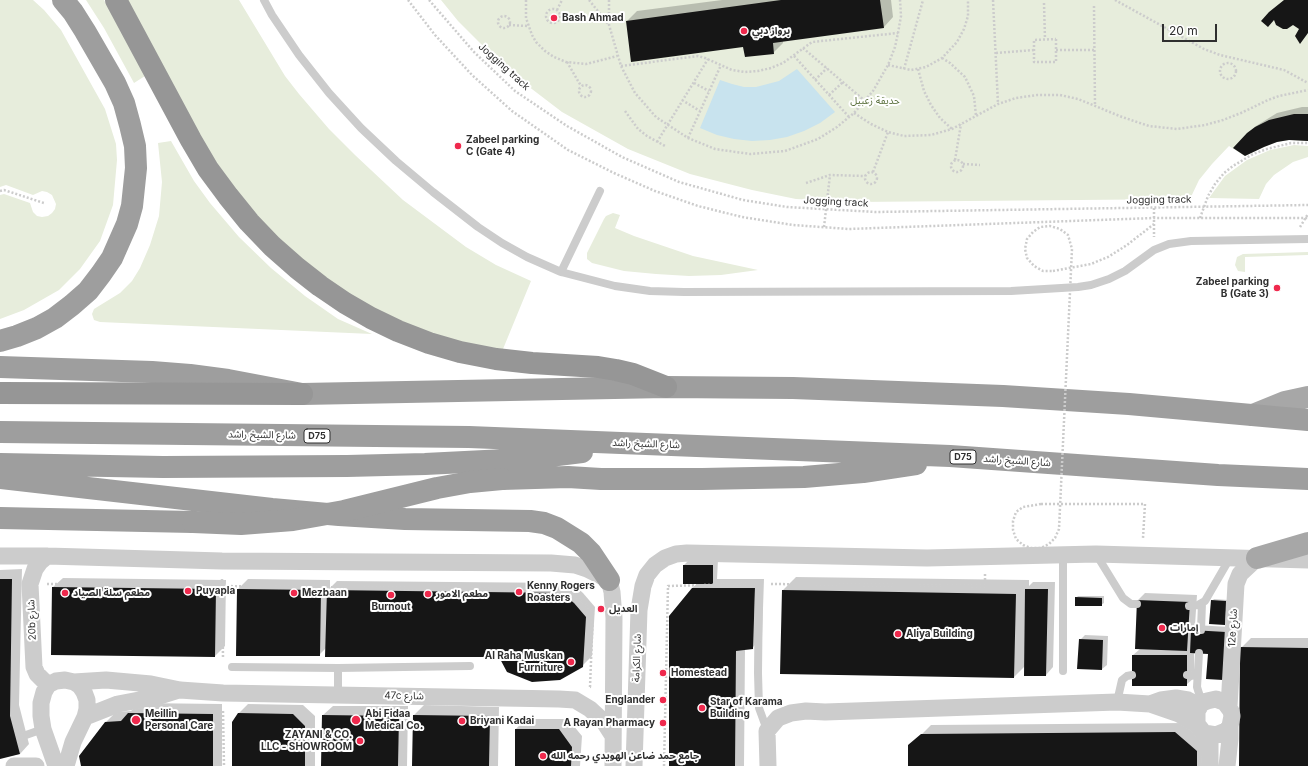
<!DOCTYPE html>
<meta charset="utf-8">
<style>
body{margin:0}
#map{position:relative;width:1308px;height:766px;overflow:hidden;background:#fff;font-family:Inter,sans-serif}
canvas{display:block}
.scale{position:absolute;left:1162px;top:24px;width:55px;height:18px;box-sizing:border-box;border:2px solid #2f2f2f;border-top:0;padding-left:5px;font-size:12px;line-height:14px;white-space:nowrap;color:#2f2f2f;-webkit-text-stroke:3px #fff;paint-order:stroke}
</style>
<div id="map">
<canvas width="1308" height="766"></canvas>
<div class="scale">20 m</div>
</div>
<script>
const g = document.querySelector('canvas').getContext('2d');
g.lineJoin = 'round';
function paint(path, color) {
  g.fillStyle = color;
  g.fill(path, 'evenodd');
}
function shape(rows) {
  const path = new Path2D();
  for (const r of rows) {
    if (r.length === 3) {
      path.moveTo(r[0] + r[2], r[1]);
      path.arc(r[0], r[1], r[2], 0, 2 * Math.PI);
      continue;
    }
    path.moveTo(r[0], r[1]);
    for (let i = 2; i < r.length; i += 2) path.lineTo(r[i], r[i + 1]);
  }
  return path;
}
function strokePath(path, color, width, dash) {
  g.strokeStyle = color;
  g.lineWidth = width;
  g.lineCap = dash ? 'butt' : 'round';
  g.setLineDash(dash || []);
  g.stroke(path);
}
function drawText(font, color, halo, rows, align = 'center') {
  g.font = font + ' Inter,"Noto Sans Arabic",sans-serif';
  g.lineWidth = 4;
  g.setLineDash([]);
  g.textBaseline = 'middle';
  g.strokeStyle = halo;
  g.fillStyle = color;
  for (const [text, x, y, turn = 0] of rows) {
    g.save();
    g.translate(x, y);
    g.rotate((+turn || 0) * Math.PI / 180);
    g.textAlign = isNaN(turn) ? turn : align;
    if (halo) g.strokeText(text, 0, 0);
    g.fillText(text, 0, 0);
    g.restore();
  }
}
paint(shape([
 [0,0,33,0,44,10,61,30,105,109,116,144,117,160,113,205,100,241,80,269,59,290,24,310,0,319,0,195,4,194,30,203,33,212,37,216,42,217,48,216,52,213,55,209,56,204,52,195,47,192,42,191,33,195,6,185,0,187],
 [86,0,104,0,145,76,134,83,104,28],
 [124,0,239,0,285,76,299,94,329,129,355,155,403,200,466,247,496,265,531,281,503,349,471,345,418,329,379,313,339,288,295,254,263,223,227,180,205,148],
 [441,0,1308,0,1308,141,1289,140,1277,142,1264,147,1245,156,1229,146,1212,164,1199,180,1190,199,856,202,796,199,752,190,690,174,628,149,562,112,507,70,458,21],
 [171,141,194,181,210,203,239,237,271,268,305,296,338,319,372,334,100,322,94,320,92,314,94,309,120,293,132,281,140,268,150,245,159,216,162,182,158,143],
 [1294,145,1308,146,1308,157,1293,162,1274,175,1266,184,1259,199,1209,198,1225,176,1247,160,1270,150],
 [613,213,620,215,615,228,634,236,693,256,758,270,721,275,689,276,656,274,624,271,592,263,587,259,587,253,604,219,606,216],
 [1308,252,1308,255,1245,257,1245,272,1238,271,1235,265,1237,257,1243,254]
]), '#e7eddc');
paint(shape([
 [797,69,835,112,820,123,804,131,787,137,770,140,752,141,734,139,717,135,700,128,720,80,732,84,744,87,756,87,779,81]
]), '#c8e3ee');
paint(shape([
 [722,0,891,0,893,17,884,27,783,41,783,43,773,53,627,21,637,11],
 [1302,107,1308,107,1308,140,1289,139,1234,148,1256,126,1277,113],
 [689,560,718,560,717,579,764,579,762,638,752,648,745,649,744,766,670,766,692,588,698,583,684,583,684,565],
 [22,569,19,705,29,744,20,754,0,758,0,570],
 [796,577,1029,580,1029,586,1033,582,1055,582,1053,667,1046,675,1025,666,1014,677,783,590],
 [63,578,226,580,225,646,215,656,53,587],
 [248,579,330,580,330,588,337,581,572,583,583,593,595,607,592,656,582,666,500,656,326,648,319,655,238,589],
 [1145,593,1197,595,1195,625,1230,627,1209,653,1194,652,1194,678,1186,685,1133,655,1140,649,1138,600],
 [1078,596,1104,596,1104,603,1101,605,1076,598],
 [1214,599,1228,600,1227,622,1225,624,1212,601],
 [1085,635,1108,636,1107,665,1102,669,1080,640],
 [1251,638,1308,638,1308,766,1240,766,1241,648],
 [139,703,222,704,222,766,82,766,106,722,116,712,131,711],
 [248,704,303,705,315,716,315,766,233,766,238,714],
 [424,705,499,707,498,766,413,766,414,715],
 [333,706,408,706,407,766,322,766,323,715],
 [525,719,568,719,582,736,580,766,516,766,516,729],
 [1185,723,1206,741,1206,766,909,766,917,739,931,725]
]), '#0003');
paint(shape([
 [781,0,880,0,884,28,773,43,774,54,745,57,743,47,631,62,626,21],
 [1284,0,1308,0,1308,33,1300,44,1295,36,1299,29,1293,25,1287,29,1283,29,1276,25,1274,20,1268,27,1261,21,1269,12],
 [1294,114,1308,114,1308,141,1289,140,1277,142,1264,147,1245,156,1233,148,1247,133,1255,127,1269,120],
 [683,565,713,565,713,584,683,584],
 [0,579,12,579,10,716,20,754,0,759],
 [52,587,216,589,215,657,51,655],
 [692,588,755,588,753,649,736,651,735,766,669,766,669,616],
 [237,589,321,590,320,656,236,656],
 [1025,589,1048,589,1046,676,1024,676],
 [327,590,562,593,574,603,586,617,583,667,560,680,532,682,507,672,499,657,325,657],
 [782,590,1016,594,1014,678,780,674],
 [1075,597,1102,598,1102,606,1075,606],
 [1137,600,1190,602,1187,651,1135,649],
 [1211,600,1226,601,1225,625,1209,624],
 [1191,630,1226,632,1223,680,1206,679,1208,654,1190,653],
 [1079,639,1103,640,1102,670,1077,669],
 [1240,647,1308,648,1308,766,1239,766],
 [1132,655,1187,655,1187,686,1132,686],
 [128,713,213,714,213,766,81,766,79,756,105,722,121,721],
 [238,713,293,714,305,726,305,766,232,766,232,722],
 [322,715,399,716,398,766,321,766],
 [413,715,490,716,489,766,412,766],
 [515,729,559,729,572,747,571,766,515,766],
 [1175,732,1197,751,1197,766,908,766,908,745,921,734]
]), '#161616');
strokePath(shape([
 [408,0,435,35,472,75,512,111,568,150,614,173,655,191,698,206,742,217,793,225,849,229,1154,218,1308,218],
 [429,0,474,52,515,91,567,126,622,157,679,182,743,200,787,207,876,212,1308,205],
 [526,0,526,18,532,35,536,42,545,51,554,57,566,62,586,64,617,56],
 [589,0,609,25],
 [609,0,609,25,621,66,635,93,656,117,688,138,715,149,750,154,785,151,818,139,837,127,854,113,873,91,888,65,895,47,898,33,901,16,900,0],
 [993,0,998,104],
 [1115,0,1204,49,1220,55,1284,70,1308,83],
 [1044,3,1045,39],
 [1094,6,1095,106],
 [553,16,7],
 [557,10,562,0],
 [504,22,6],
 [509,25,528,26],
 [1056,39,1056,62,1034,62,1034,40,1056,39],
 [803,48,865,101],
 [1056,50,1094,50],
 [996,53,1034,50],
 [794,56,849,117],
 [942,58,950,63,965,77,974,96,976,116],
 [567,62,581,86],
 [1228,71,8],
 [888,65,911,70,926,67,942,58,957,42,964,29,968,16,968,0],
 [621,66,698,56,705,58,732,70,745,72,758,71,771,68,783,63,812,42,898,33],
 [904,69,923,0],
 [918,69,924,91,931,105,940,118,952,129],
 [815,80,827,68],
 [694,83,709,91],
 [585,91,6],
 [829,95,843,82],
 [682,100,700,111],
 [625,111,638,129,647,136,665,146],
 [854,113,871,124,888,132,904,136,931,135,952,129,998,104,1016,98,1037,95,1060,95,1078,99,1122,117,1149,126,1177,129,1205,125,1223,120,1241,113,1268,100,1279,96,1308,90],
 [688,138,721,65],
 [657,142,708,59],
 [957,166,6],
 [955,160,961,124],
 [963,164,980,165],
 [871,178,6],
 [873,172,888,132],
 [806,183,830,175,865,176],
 [0,191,4,190,44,203],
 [1154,208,1154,237],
 [1200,218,1208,196,1215,184,1224,173,1233,166,1253,154,1267,149,1291,143,1308,143],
 [824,227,830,175],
 [1300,227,1308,214],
 [1053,271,1091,264,1108,257,1127,245,1154,224],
 [1041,504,1145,504,1143,538],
 [222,579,223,658],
 [47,584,569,590,593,611,590,687,588,687],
 [771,584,985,586,985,574],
 [223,711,224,766],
 [405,766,406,713],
 [664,766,668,586,746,584]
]), '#ccc', 2.5, [2, 2]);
strokePath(shape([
 [264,0,272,15,299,55,329,93,361,128,396,161,433,192,478,227,502,243,527,257,561,272,615,286,650,291,684,292,1011,291,1078,287,1091,285,1109,279,1125,271,1154,250,1169,244,1191,241,1308,239],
 [561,272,600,191],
 [1096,554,1123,598,1131,604,1137,604],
 [1063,555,1063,671],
 [759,584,758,673,759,708,767,730],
 [1189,606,1198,605,1205,601,1230,558],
 [1201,630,1202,603],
 [1199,653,1197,687,1202,703],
 [232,667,338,668,470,666],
 [1187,675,1197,676],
 [338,695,338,668],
 [1117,702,1122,680,1127,676,1132,675],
 [26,735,43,729]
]), '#ccc', 8);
strokePath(shape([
 [0,556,47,556,222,561,551,563,575,565,587,569,609,580,612,592,614,618,613,766],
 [47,556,40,562,35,569,30,584,34,667,37,674,48,685],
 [74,682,106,680,151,684,180,690,223,693,559,699,575,700,590,709,604,722,613,736],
 [1150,704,1161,700,1176,698,1188,700,1200,706],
 [1229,707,1236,584,1240,574,1257,558],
 [85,717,118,704,160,696,179,690],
 [14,766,36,766],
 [56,766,43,729,41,716,41,703,44,692,48,685,56,681,65,680,74,682,80,686,84,692,87,700,87,709,85,717,73,742,66,766],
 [634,766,639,610,643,586,647,575,655,565,665,558,676,554,687,553,927,558,1096,554,1308,560],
 [768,766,767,731,778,718,791,713,806,711,825,712,1117,702,1150,704,1179,714,1197,724,1204,733,1216,735,1226,731,1230,726,1232,716,1231,711,1225,703,1221,701,1216,699,1207,701,1202,703,1197,711,1197,724],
 [1210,766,1210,735],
 [1227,766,1230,739,1230,726]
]), '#ccc', 17);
strokePath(shape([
 [1253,415,1285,402,1308,397],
 [1257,558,1308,543]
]), '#a7a7a7', 22);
strokePath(shape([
 [0,341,17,336,37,328,55,318,72,305,88,291,101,274,112,258,127,224,132,206,136,168,135,146,130,125,124,103,115,83,85,31,73,12,63,0],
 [0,367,152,372,190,375,228,380,302,394,666,387,793,388,1003,396,1129,404,1308,420],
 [0,432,469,437,950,456,1218,475,1308,479],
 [0,464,163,467,347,466,425,464,525,459,582,452],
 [0,478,272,509,339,515,405,519,530,521,544,523,557,528,581,543,591,553,609,580],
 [502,479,568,477,601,479,702,479,804,477,863,472,916,464],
 [0,518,193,522]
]), '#9e9e9e', 22);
strokePath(shape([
 [116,0,191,140,208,169,228,196,249,222,272,246,297,268,320,286,345,303,371,318,398,331,429,343,460,352,496,359,532,363,598,367,616,370,633,374,666,387],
 [0,393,302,394]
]), '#969696', 22);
strokePath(shape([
 [1041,504,1023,507,1016,512,1013,521,1013,530,1016,539,1023,545,1031,548,1041,548,1049,544,1055,538,1059,529,1072,249,1068,235,1060,229,1050,226,1040,227,1033,232,1027,239,1025,249,1027,258,1034,266,1043,271,1053,271]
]), '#ccc', 2.5, [2, 2]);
strokePath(shape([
 [193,522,241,524,293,520,344,511,437,488,470,482,502,479]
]), '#9e9e9e', 22);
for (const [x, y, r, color] of [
 [554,18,4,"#ef294d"],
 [744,31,4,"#ef294d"],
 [458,146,4,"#ef294d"],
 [1277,288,4,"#ef294d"],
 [188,591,4,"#ef294d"],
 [519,592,4,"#ef294d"],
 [65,593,4,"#ef294d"],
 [294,593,4,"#ef294d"],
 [428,594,4,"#ef294d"],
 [391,595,4,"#ef294d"],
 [601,609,4,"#ef294d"],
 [1162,628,4,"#ef294d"],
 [898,634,4,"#ef294d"],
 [571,662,4,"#ef294d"],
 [663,673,4,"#ef294d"],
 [663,700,4,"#ef294d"],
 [702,708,4,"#ef294d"],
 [136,720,5,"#ef294d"],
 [356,720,5,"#ef294d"],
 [462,721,4,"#ef294d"],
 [663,723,4,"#ef294d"],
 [360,741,4,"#ef294d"],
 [543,756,4,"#ef294d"]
]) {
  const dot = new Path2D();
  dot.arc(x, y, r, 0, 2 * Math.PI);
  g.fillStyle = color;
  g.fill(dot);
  strokePath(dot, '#fff', 1.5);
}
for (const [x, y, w] of [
 [317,436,26],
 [963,457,26]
]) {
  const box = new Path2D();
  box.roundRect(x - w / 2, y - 7, w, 14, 3);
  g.fillStyle = '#fff';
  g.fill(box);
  strokePath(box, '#2f2f2f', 1);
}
drawText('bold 9px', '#2f2f2f', null, [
 ["D75",317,436],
 ["D75",963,457]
]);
drawText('bold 10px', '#2f2f2f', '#fff', [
 ["Bash Ahmad",562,18],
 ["برواز دبي",752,31],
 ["Zabeel parking",466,140],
 ["C (Gate 4)",466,152],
 ["Zabeel parking",1269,282,"right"],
 ["B (Gate 3)",1269,294,"right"],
 ["Kenny Rogers",527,586],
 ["Roasters",527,598],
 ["Puyapla",196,591],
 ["مطعم سلة الصياد",73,593],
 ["Mezbaan",302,593],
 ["مطعم الامور",436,594],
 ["Burnout",391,607,"center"],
 ["العديل",609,609],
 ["إمارات",1170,628],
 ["Aliya Building",906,634],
 ["Al Raha Muskan",563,656,"right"],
 ["Furniture",563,668,"right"],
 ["Homestead",671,673],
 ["Englander",655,700,"right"],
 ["Star of Karama",710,702],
 ["Building",710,714],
 ["Meillin",145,714],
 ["Personal Care",145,726],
 ["Abi Fidaa",365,714],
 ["Medical Co.",365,726],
 ["Briyani Kadai",470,721],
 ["A Rayan Pharmacy",655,723,"right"],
 ["ZAYANI & CO.",352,735,"right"],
 ["LLC - SHOWROOM",352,747,"right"],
 ["جامع حمد ضاعن الهويدي رحمه الله",551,756]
], 'left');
drawText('10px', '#2f2f2f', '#fff', [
 ["Jogging track",504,67,42],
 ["Jogging track",1159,200,-1],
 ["Jogging track",836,202,3],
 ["شارع الشيخ راشد",262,435,1],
 ["شارع الشيخ راشد",646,444,2],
 ["شارع الشيخ راشد",1017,461,4],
 ["20b شارع",32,620,-92],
 ["12e شارع",1233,628,-87],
 ["شارع الكرامة",637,658,-88],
 ["47c شارع",404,696,1]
]);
drawText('10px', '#586e3a', '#fff', [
 ["حديقة زعبيل",875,101]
]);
</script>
